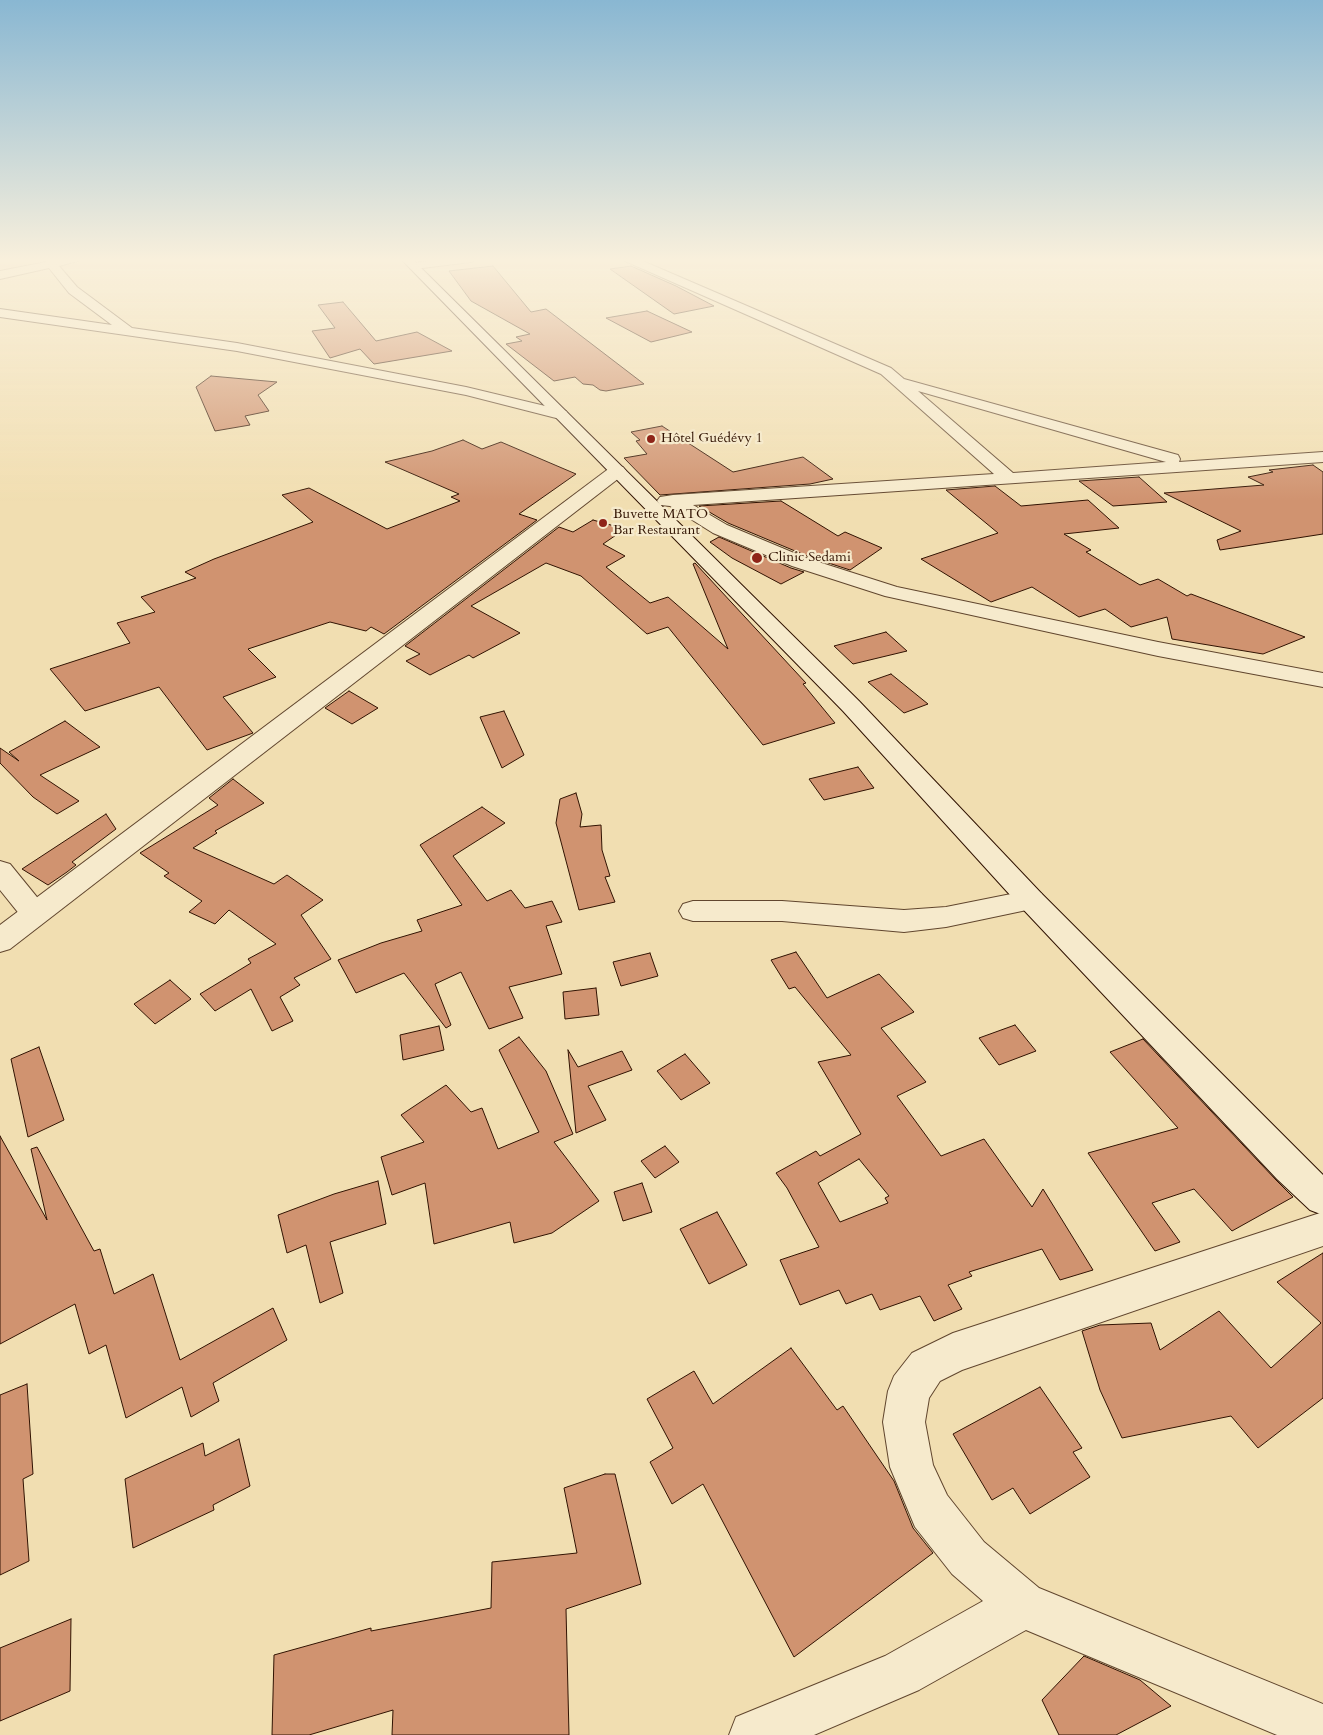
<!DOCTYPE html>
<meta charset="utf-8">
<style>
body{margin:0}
canvas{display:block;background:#f1deb1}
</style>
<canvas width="1323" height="1735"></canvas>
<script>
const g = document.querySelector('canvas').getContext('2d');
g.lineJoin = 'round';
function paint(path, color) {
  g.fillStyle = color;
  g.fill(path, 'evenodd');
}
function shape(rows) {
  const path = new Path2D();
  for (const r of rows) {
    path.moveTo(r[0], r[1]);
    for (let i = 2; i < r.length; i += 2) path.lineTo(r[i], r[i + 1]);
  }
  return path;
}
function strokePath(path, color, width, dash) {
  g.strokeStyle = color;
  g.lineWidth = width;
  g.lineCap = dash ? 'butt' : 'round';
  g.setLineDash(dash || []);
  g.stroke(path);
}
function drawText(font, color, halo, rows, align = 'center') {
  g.font = font + ' Cardo,serif';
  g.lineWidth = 4.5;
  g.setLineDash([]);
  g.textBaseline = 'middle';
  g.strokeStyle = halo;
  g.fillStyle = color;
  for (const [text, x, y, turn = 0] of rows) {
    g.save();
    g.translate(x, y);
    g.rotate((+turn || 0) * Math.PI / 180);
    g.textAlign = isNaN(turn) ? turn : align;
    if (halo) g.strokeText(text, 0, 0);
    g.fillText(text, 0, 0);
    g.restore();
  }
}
const building = shape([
 [493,266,531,312,546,309,644,384,606,391,600,390,593,385,583,384,575,377,554,381,506,344,522,341,516,337,530,334,471,301,449,271,493,266],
 [631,266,676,286,714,306,674,314,610,269,631,266],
 [343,302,376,341,417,332,452,351,374,364,360,349,330,358,312,331,335,328,318,305,343,302],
 [647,311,692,332,651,342,606,318,647,311],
 [211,376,277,382,258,395,269,411,245,416,250,425,215,431,196,387,211,376],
 [662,426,733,472,803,457,833,479,810,484,660,495,624,458,647,454,636,441,640,440,631,432,662,426],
 [463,440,482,449,501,442,576,474,519,514,537,520,384,634,371,627,366,631,330,622,248,649,276,677,223,697,253,733,207,750,159,687,85,711,50,669,130,643,117,623,155,612,141,597,196,578,185,572,214,559,313,522,282,495,309,488,387,529,460,501,451,497,459,494,385,462,432,451,463,440],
 [1313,465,1323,472,1323,534,1220,550,1217,540,1241,531,1164,493,1264,485,1248,477,1273,472,1269,470,1313,465],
 [1139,477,1167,502,1113,506,1079,481,1139,477],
 [995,486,1021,506,1088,500,1119,528,1064,534,1091,550,1086,552,1140,585,1158,579,1187,596,1191,594,1305,637,1263,654,1172,639,1167,617,1131,627,1105,609,1079,617,1032,587,991,602,921,559,998,533,946,490,995,486],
 [781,501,838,536,845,532,882,548,850,570,807,556,728,523,699,506,781,501],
 [593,520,625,529,603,544,625,556,606,567,650,603,668,597,728,649,693,564,695,563,806,683,803,684,835,723,763,745,668,627,647,634,581,576,546,563,471,606,520,633,473,658,469,655,430,675,406,661,420,654,405,646,559,527,573,532,593,520],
 [719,537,791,568,804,572,781,584,732,558,710,542,719,537],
 [886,632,907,651,853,664,834,646,886,632],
 [891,674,928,704,904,713,868,682,891,674],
 [349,691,378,708,352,724,325,708,349,691],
 [504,711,524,755,502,768,480,717,504,711],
 [65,721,100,747,40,775,79,801,57,814,33,797,0,763,0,748,19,761,9,752,65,721],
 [858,767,874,788,824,800,809,779,858,767],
 [233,779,264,803,215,831,217,833,193,848,274,884,287,875,323,900,301,915,331,959,294,978,300,985,280,997,293,1021,272,1031,251,989,215,1011,200,994,251,963,248,959,276,944,229,910,215,924,189,912,202,901,164,876,169,873,140,853,218,805,209,798,233,779],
 [576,793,582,814,580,827,601,825,602,850,610,876,605,877,615,902,579,910,556,823,560,799,576,793],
 [482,807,505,823,453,856,487,901,511,890,525,908,552,901,562,922,546,926,562,974,509,987,523,1018,489,1029,461,972,435,984,451,1025,446,1028,404,973,356,993,338,960,381,943,422,931,417,920,462,905,420,845,482,807],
 [106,814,116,829,72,862,76,865,67,872,48,885,22,869,106,814],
 [796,952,827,998,879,974,914,1012,881,1028,926,1082,897,1096,941,1156,984,1139,1032,1207,1043,1189,1093,1270,1060,1280,1042,1249,969,1272,972,1276,948,1285,962,1309,934,1321,920,1296,880,1310,872,1294,846,1304,839,1290,800,1305,780,1260,819,1247,787,1188,776,1173,816,1151,820,1156,861,1134,818,1062,851,1055,795,987,789,989,771,960,796,952],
 [859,1159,889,1196,885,1198,888,1203,840,1222,818,1183,859,1159],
 [650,953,658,976,621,986,613,962,650,953],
 [170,980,191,999,155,1024,134,1004,170,980],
 [596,988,599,1015,565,1019,563,992,596,988],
 [1015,1025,1036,1051,999,1065,979,1038,1015,1025],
 [439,1026,444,1050,403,1060,400,1035,439,1026],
 [519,1037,546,1071,573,1134,554,1142,599,1201,552,1233,514,1243,510,1222,434,1244,425,1183,392,1195,381,1157,424,1142,401,1115,446,1085,471,1112,482,1108,498,1149,539,1132,499,1050,519,1037],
 [1143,1039,1276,1180,1293,1197,1232,1231,1194,1189,1152,1203,1180,1242,1155,1251,1088,1153,1178,1128,1110,1052,1143,1039],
 [39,1047,64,1120,28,1137,11,1059,39,1047],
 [568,1050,578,1067,622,1051,632,1070,588,1086,606,1120,576,1133,568,1050],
 [685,1054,710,1083,681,1100,657,1071,685,1054],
 [0,1136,47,1220,31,1149,37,1147,94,1251,100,1249,114,1294,153,1274,180,1360,273,1308,287,1340,213,1383,219,1401,191,1417,182,1387,126,1418,106,1345,89,1354,75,1304,0,1344,0,1136],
 [665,1146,679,1162,655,1178,641,1161,665,1146],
 [378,1181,386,1224,330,1242,343,1293,320,1303,306,1245,287,1253,278,1215,334,1194,378,1181],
 [642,1183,652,1212,623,1221,614,1192,642,1183],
 [717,1212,747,1265,709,1284,680,1229,717,1212],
 [1323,1253,1323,1398,1258,1448,1231,1416,1122,1438,1100,1390,1082,1331,1100,1325,1151,1323,1160,1350,1219,1311,1271,1368,1321,1323,1277,1282,1323,1253],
 [791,1348,837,1410,843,1406,894,1481,913,1528,933,1553,794,1657,703,1484,672,1504,650,1462,673,1448,647,1399,694,1371,713,1404,791,1348],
 [27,1384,33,1474,23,1479,29,1561,0,1575,0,1395,27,1384],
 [1040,1387,1082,1448,1073,1452,1090,1477,1030,1514,1013,1488,992,1500,953,1434,1040,1387],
 [239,1439,250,1486,213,1505,214,1510,133,1548,125,1479,203,1443,205,1456,239,1439],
 [605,1474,615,1474,641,1584,566,1609,569,1735,392,1735,393,1710,309,1735,272,1735,274,1655,371,1628,371,1631,491,1608,492,1562,577,1553,564,1488,605,1474],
 [71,1619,70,1691,0,1721,0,1648,71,1619],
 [1084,1656,1140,1680,1171,1706,1116,1735,1059,1735,1042,1700,1084,1656]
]);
paint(building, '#d09370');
strokePath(building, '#311302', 1);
const minor = shape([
 [46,259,79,259,78,261,59,266,77,287,132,328,237,343,466,387,566,411,568,414,560,419,466,395,237,351,0,317,0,309,112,325,69,293,49,268,0,279,0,271,46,262,46,259],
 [447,259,477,259,471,262,414,269,408,266,414,263,447,259],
 [624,259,638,259,891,368,904,379,1178,455,1180,459,1179,462,1323,452,1323,462,693,505,727,525,806,558,897,587,1158,642,1323,673,1323,687,1158,656,885,596,792,566,713,533,670,506,660,505,657,501,660,497,673,495,994,474,881,374,625,261,624,259],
 [918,391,1166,462,1013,473,918,391],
 [0,861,10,864,45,907,49,914,45,921,35,924,25,921,0,890,0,861],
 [1031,890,1041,893,1045,900,1041,907,946,927,904,932,782,921,693,921,683,918,679,911,683,904,693,901,782,901,904,910,946,907,1031,890],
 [1323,1212,1323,1246,962,1370,940,1381,929,1398,925,1422,933,1465,947,1495,984,1542,1039,1588,1323,1704,1323,1735,1277,1735,1026,1630,919,1690,814,1735,729,1735,736,1717,885,1656,983,1601,952,1574,915,1527,890,1467,883,1422,888,1391,894,1376,912,1353,953,1333,1323,1212]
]);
const tertiary = shape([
 [617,466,623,467,626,471,623,475,10,949,0,952,0,925,611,467,617,466]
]);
const secondary = shape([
 [401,259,412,259,859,701,1041,893,1323,1175,1323,1215,1310,1210,1277,1179,1021,907,843,711,401,259]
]);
strokePath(minor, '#61462e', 2);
strokePath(tertiary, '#61462e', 2);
strokePath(secondary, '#311302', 2);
paint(minor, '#f6eacc');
paint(tertiary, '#f6eacc');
paint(secondary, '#f6eacc');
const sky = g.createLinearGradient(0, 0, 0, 501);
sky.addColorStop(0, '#89b7d2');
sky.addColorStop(0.52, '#f9f0dc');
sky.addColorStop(1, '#f9f0dc00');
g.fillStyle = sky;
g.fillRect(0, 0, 1323, 501);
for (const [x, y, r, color] of [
 [651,439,5,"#8f2418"],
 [603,523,5,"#8f2418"],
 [757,558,6,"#8f2418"]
]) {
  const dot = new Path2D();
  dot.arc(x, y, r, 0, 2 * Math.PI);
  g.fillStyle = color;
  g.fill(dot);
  strokePath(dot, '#f6eacc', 2);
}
drawText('14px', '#311302', '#f6eacc', [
 ["Hôtel Guédévy 1",661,439],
 ["Buvette MATO",613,515],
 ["Bar Restaurant",613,531],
 ["Clinic Sedami",768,558]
], 'left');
</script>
